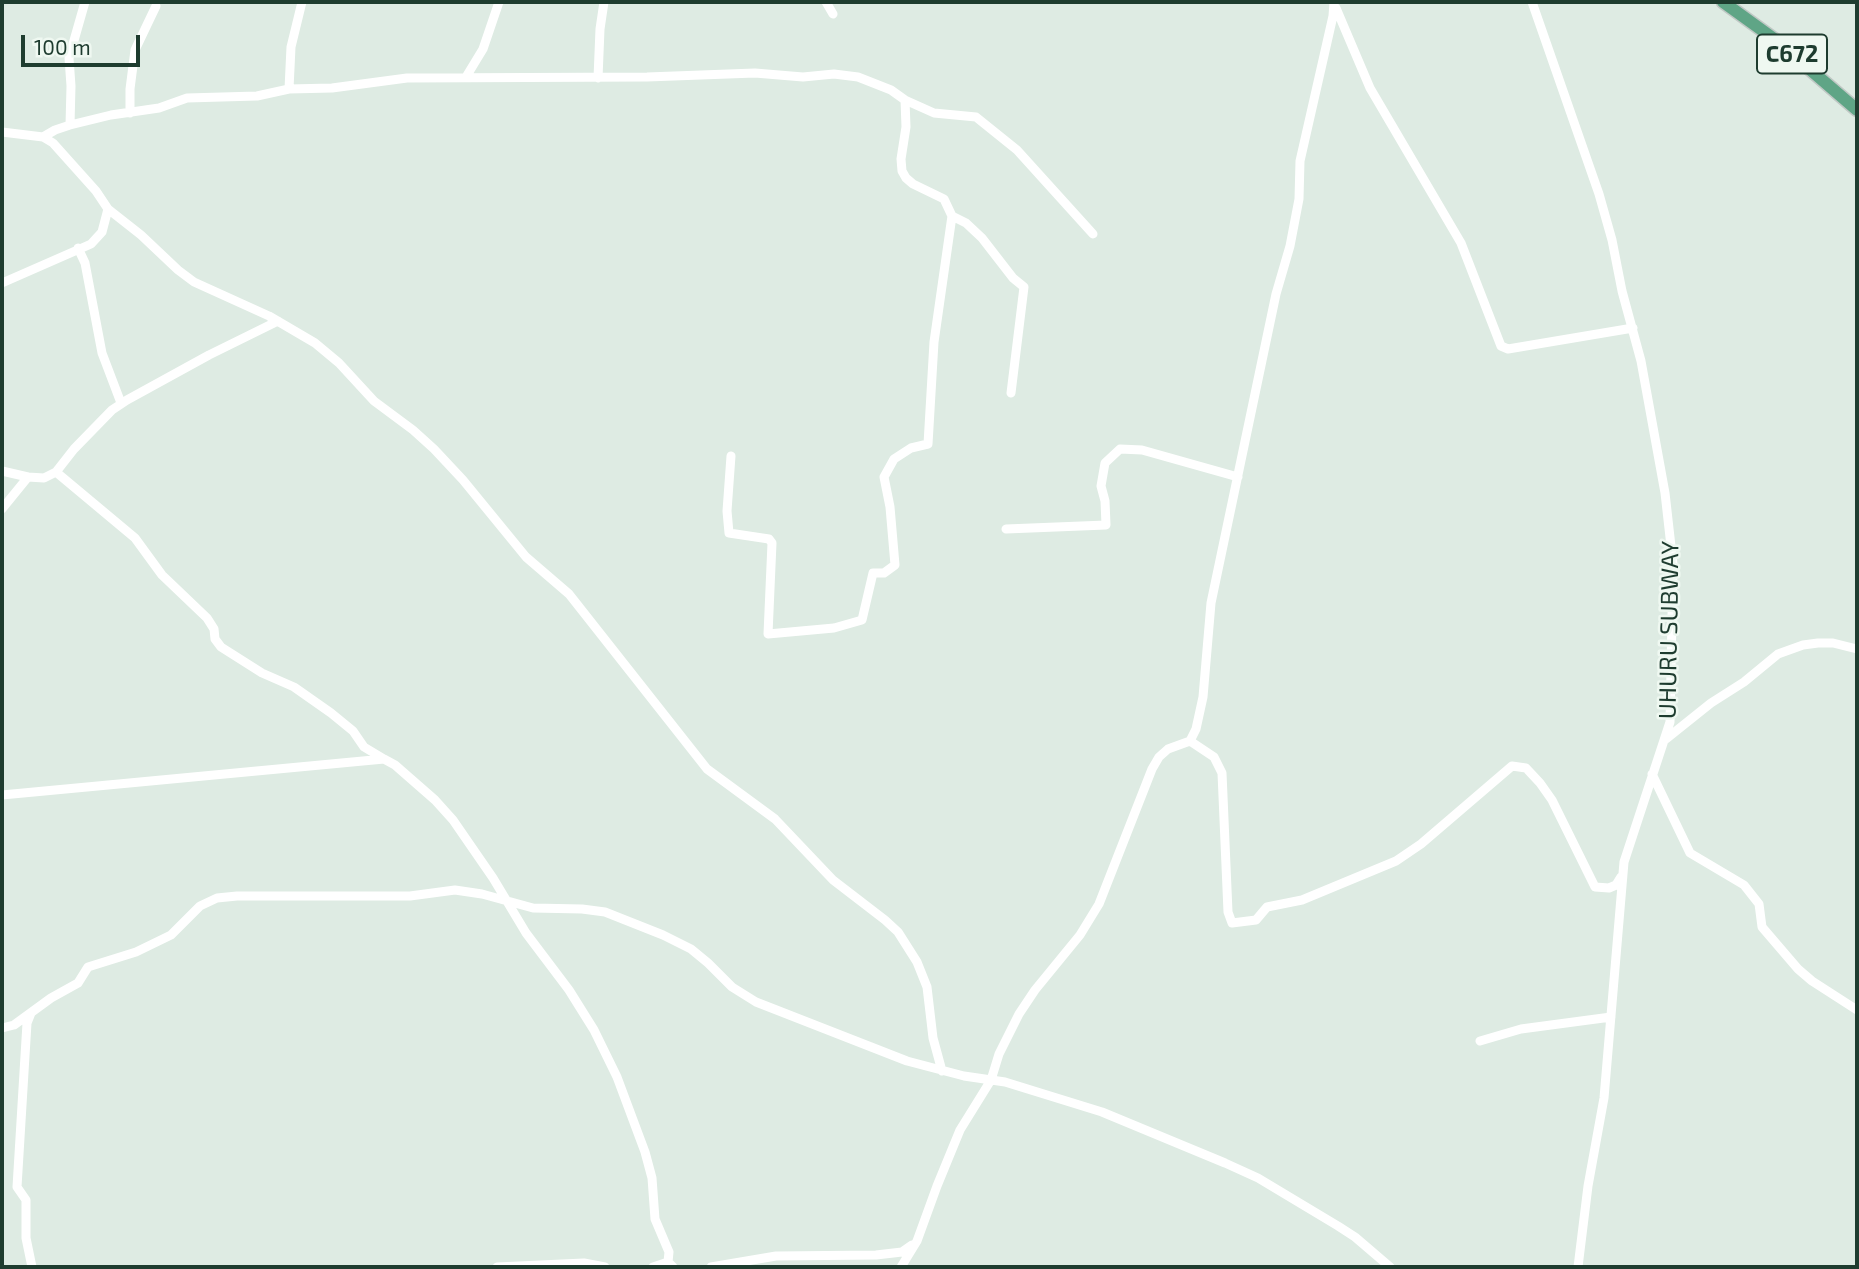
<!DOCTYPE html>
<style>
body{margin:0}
#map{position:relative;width:1859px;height:1269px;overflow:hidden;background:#deebe3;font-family:"Exo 2",sans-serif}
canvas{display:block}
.frame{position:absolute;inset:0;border:4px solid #1e3c2f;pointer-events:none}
.scale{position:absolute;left:21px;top:35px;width:119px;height:32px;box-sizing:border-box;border:4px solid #1e3c2f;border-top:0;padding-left:9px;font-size:21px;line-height:24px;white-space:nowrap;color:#1e3c2f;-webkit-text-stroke:5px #eff8f1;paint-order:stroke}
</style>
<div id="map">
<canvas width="1859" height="1269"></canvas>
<div class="frame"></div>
<div class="scale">100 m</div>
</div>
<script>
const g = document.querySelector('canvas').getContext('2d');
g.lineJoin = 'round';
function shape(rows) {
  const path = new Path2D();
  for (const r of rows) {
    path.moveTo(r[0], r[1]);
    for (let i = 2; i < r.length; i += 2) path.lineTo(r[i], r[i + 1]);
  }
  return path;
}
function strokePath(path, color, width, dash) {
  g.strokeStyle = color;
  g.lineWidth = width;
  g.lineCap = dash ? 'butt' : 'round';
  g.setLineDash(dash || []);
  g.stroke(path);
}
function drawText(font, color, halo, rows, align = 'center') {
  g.font = font + ' "Exo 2",sans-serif';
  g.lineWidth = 5;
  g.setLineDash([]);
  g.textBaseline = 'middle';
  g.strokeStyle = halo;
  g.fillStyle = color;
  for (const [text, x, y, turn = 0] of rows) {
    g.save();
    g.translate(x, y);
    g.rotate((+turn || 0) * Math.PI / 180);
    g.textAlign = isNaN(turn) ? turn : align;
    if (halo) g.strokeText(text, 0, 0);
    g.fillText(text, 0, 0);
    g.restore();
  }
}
const major = shape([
 [1723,2,1777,41,1857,110]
]);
strokePath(major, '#c0c8c5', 15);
strokePath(shape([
 [826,2,833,14],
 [1532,2,1599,194,1612,240,1622,291,1641,361,1665,493,1673,564,1670,722,1624,862,1604,1098,1588,1186,1578,1267],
 [1336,8,1370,88,1461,243,1501,346,1508,349,1633,328],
 [466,77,483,49,499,2],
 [598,78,600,29,604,2],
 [289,89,291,47,302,2],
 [905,100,934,113,976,117,1017,150,1093,234],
 [130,113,130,89,135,50,156,6],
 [70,125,71,86,69,58,85,2],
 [2,132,43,137,53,143,96,191,108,209,141,235,178,270,194,282,269,316,315,343,339,363,374,401,413,430,434,449,463,480,526,557,569,594,707,769,775,819,833,880,885,920,898,932,917,962,927,987,933,1038,942,1071],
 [43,137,55,130,70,125,111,115,159,108,187,98,257,96,289,89,332,88,407,78,647,77,755,73,803,77,834,74,858,77,891,90,905,100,906,127,901,159,902,171,906,178,913,184,944,199,952,216,966,223,982,238,1013,278,1024,287,1011,393],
 [78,248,85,263,102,353,121,403],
 [2,283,91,244,102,232,108,209],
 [731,456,727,511,729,533,769,539,772,543,768,634,834,628,862,620,873,573,884,573,895,565,890,507,884,477,894,459,911,448,928,444,934,342,952,216],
 [2,471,28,477],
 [56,472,135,538,162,575,207,618,214,629,215,639,221,647,262,673,294,687,331,713,353,731,364,747,384,759],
 [2,509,28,477,44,478,56,472,74,449,112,410,127,400,209,355,278,321],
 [1006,529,1106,525,1105,501,1101,486,1105,463,1120,449,1142,450,1238,477],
 [1666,739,1711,703,1744,682,1778,654,1803,645,1818,643,1833,643,1857,649],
 [1190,741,1214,757,1222,773,1228,912,1232,923,1256,920,1267,907,1302,900,1396,861,1421,844,1512,766,1526,768,1540,783,1552,800,1595,887,1609,888,1616,885,1621,877],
 [1652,774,1690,853,1744,885,1759,904,1762,927,1798,969,1812,981,1857,1010],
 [2,795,384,759,395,765,435,800,453,820,493,878,526,933,569,990,594,1030,617,1077,645,1152,652,1178,655,1219,669,1252,668,1262,673,1267],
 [31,1013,27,1023,17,1187,26,1200,26,1238,32,1267],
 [2,1028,14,1025,51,998,78,983,88,967,136,952,171,935,200,906,217,898,237,896,410,896,455,890,482,894,533,908,582,909,605,912,663,935,691,949,708,963,732,987,756,1002,907,1061,964,1076,1005,1082,1102,1112,1225,1163,1258,1178,1338,1226,1355,1237,1390,1267],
 [1480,1041,1521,1029,1611,1017],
 [497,1267,584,1263,605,1267],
 [653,1267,668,1262],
 [711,1267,776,1256,876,1255,902,1252,912,1245],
 [901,1267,917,1241,937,1186,960,1130,991,1080,999,1054,1019,1014,1035,990,1080,935,1099,904,1152,769,1159,757,1168,749,1190,741,1196,729,1203,697,1211,603,1276,294,1290,246,1299,199,1300,161,1333,16,1334,2]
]), '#fff', 9);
strokePath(major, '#5fa586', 12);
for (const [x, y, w] of [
 [1792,54,70]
]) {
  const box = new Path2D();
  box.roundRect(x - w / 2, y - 19.5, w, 39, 5);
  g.fillStyle = '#eff8f1';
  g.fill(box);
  strokePath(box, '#1e3c2f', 2);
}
drawText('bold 23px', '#1e3c2f', null, [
 ["C672",1792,54]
]);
drawText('24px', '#1e3c2f', '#eff8f1', [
 ["UHURU SUBWAY",1669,630,-89]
]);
</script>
